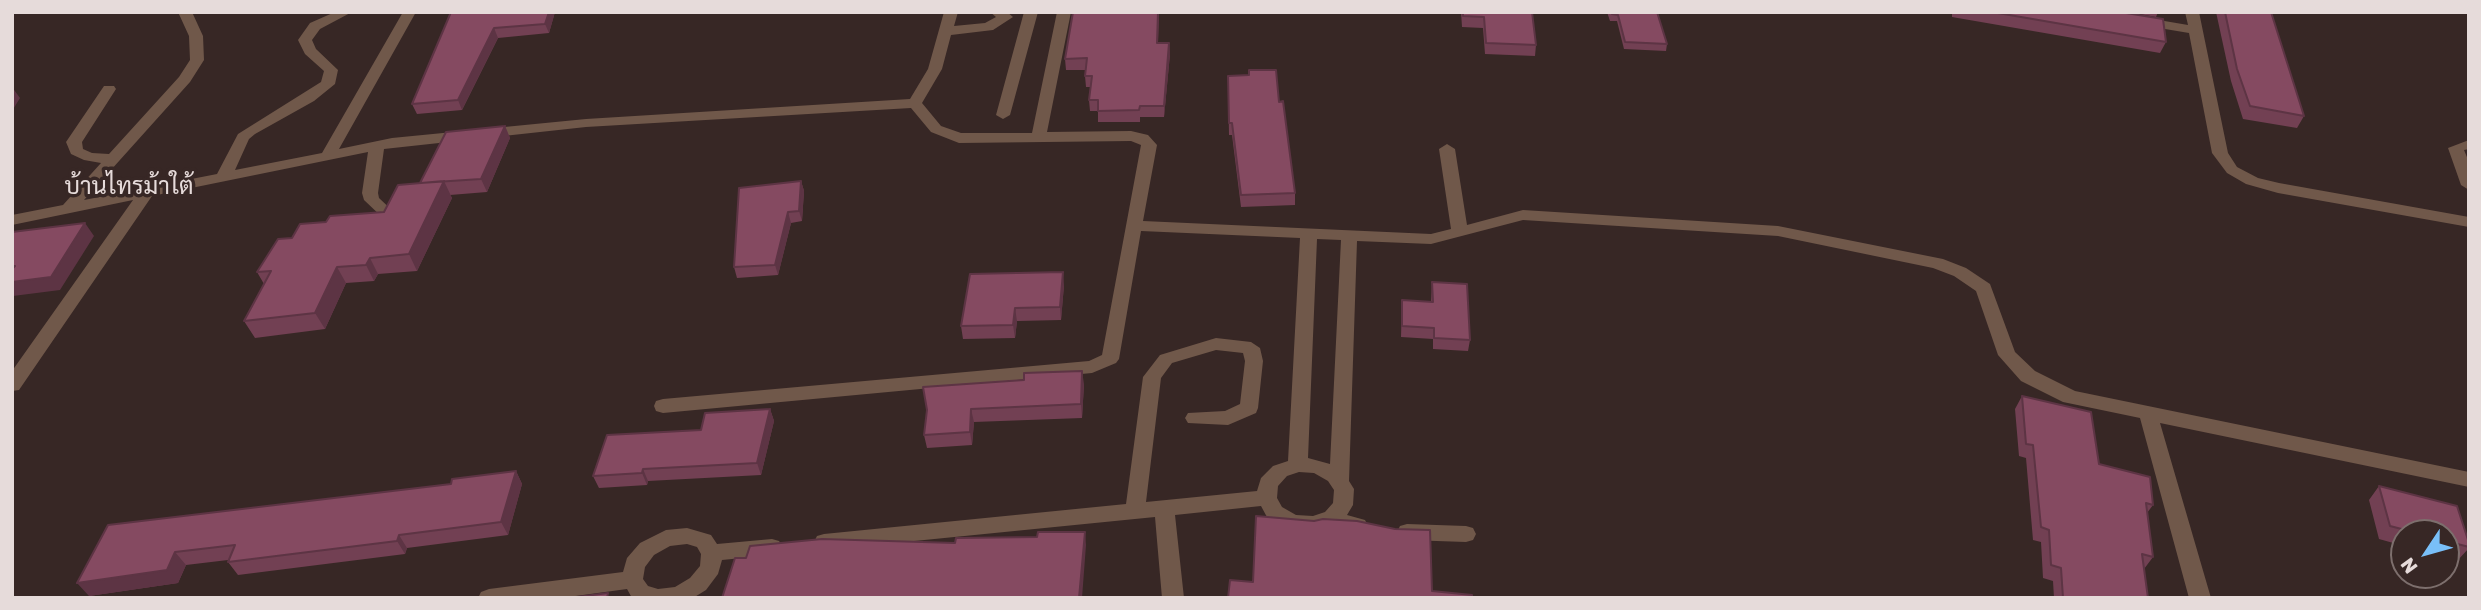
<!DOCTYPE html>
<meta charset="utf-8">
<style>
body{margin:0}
#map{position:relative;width:2481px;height:610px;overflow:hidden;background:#372725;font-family:Rubik,sans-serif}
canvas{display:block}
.frame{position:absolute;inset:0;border:14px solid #e6dbda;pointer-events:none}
.north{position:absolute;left:2390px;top:519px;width:70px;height:70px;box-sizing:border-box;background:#372725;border:2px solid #7d6f6d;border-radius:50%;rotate:234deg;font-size:19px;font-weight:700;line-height:28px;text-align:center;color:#e6dbda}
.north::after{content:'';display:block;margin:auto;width:24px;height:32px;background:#79bff8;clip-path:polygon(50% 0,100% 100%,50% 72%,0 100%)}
</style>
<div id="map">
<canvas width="2481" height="610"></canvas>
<div class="frame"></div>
<div class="north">N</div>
</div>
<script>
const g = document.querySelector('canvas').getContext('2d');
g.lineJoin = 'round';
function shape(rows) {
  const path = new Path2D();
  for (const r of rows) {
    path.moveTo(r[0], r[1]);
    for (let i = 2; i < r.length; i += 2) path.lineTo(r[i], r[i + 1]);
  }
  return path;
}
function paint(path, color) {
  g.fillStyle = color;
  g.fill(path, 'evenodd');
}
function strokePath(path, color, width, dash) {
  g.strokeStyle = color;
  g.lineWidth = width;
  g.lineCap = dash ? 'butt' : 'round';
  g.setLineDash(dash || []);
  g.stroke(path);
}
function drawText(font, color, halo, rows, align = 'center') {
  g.font = font + ' Rubik,Sarabun,sans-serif';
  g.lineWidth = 7;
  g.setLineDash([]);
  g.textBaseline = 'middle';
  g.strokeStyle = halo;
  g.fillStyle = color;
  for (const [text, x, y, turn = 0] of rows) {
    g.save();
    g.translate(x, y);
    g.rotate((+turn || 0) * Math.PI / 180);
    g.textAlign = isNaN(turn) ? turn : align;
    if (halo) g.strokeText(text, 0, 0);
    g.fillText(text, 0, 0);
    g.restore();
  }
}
paint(shape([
 [178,12,192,12,203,36,204,60,190,82,84,200,217,174,238,134,321,82,324,71,305,54,298,40,310,23,335,12,352,12,320,29,312,40,316,49,338,70,335,84,314,101,255,134,249,139,235,170,322,153,403,12,416,12,339,149,392,138,586,119,910,99,928,69,944,12,958,12,954,26,985,23,996,17,990,12,1007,12,1013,17,993,30,951,35,942,69,922,103,941,126,961,133,1032,133,1057,12,1071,12,1047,132,1131,131,1148,135,1157,145,1143,221,1431,234,1451,229,1439,149,1447,144,1455,149,1467,225,1523,210,1778,226,1943,259,1966,268,1990,284,2015,352,2035,371,2075,391,2469,472,2469,487,2160,423,2211,598,2189,598,2140,418,2063,402,2021,381,1998,355,1976,291,1954,276,1933,268,1778,236,1523,220,1431,244,1357,241,1349,481,1354,489,1353,505,1347,515,1365,520,1368,526,1365,532,1358,534,1332,526,1313,532,1292,531,1268,519,1261,506,1175,515,1184,598,1162,598,1155,517,824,550,817,548,814,542,817,536,824,534,1126,504,1143,377,1160,355,1216,338,1251,342,1260,348,1263,361,1258,408,1256,413,1228,425,1188,423,1185,418,1188,413,1225,411,1240,404,1245,361,1243,353,1216,350,1172,363,1161,378,1146,502,1257,491,1261,478,1273,466,1288,461,1300,238,1141,231,1119,359,1116,363,1092,373,663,413,656,411,654,406,656,401,663,399,1089,361,1102,355,1141,145,1131,141,959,143,931,132,911,108,586,127,384,149,378,193,379,198,397,215,389,220,383,218,364,200,362,193,368,152,152,196,19,390,12,391,12,371,133,200,12,225,12,215,63,205,101,163,84,160,71,154,66,142,104,86,114,86,116,89,82,142,83,149,92,153,109,154,179,77,190,60,189,36,178,12],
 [1317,239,1341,240,1330,464,1308,458,1317,239],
 [1299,472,1314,473,1328,481,1334,490,1333,503,1325,512,1313,516,1296,515,1282,507,1277,498,1278,486,1287,476,1299,472],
 [1024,12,1038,12,1010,115,1003,119,996,115,1024,12],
 [2185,12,2199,12,2228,153,2237,167,2258,178,2279,183,2469,217,2469,227,2278,193,2246,184,2227,173,2212,153,2189,33,2141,25,2134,21,2141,17,2188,25,2185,12],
 [2469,140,2469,149,2464,150,2469,162,2469,190,2461,185,2448,148,2469,140],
 [1407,524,1466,526,1473,528,1476,534,1473,540,1466,542,1407,540,1400,538,1397,532,1400,526,1407,524],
 [687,528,711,535,717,544,772,539,779,541,783,547,779,553,772,555,722,560,718,574,706,590,693,598,632,598,627,589,561,598,478,598,481,592,489,589,623,572,627,558,640,543,666,530,687,528],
 [687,544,697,547,701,554,700,566,690,578,675,587,658,589,648,586,643,579,645,567,654,555,670,546,687,544]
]), '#70584a');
paint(shape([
 [451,12,555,12,549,33,498,38,462,110,417,114,412,104],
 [1073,12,1159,12,1158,43,1169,43,1170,54,1164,117,1140,117,1140,122,1098,122,1098,111,1090,111,1089,100,1091,87,1086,87,1085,76,1086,70,1066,70,1065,59],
 [1461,12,1532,12,1536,45,1535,56,1485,54,1483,28,1462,27],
 [1607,12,1657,12,1667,44,1666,51,1624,49,1617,21,1610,21],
 [1952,12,2120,12,2166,42,2160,53,1952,17],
 [2129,12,2158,12,2156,17],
 [2216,12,2271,12,2304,116,2297,128,2243,119,2231,81],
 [1249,75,1279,102,1295,193,1295,205,1241,207,1232,135,1229,135,1228,76],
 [505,126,510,138,487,192,450,195,452,198,417,271,378,274,374,281,346,283,325,329,255,338,244,321,264,284,257,272,292,238,326,222,384,212,420,183],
 [801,181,804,191,802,221,791,223,778,275,737,278,734,267],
 [1432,282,1470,340,1468,351,1433,349,1433,339,1401,337,1402,300,1431,302],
 [1064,285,1061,320,1017,321,1015,338,963,339,961,326],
 [1084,384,1082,418,974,422,972,445,927,448,924,435,927,410],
 [2022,396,2099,464,2153,505,2147,513,2153,557,2144,569,2148,598,2054,598,2053,581,2043,578,2041,542,2033,540,2026,458,2019,456,2015,409],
 [770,409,774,421,761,475,648,481,647,485,599,488,593,476,701,430],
 [516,471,522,484,508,535,407,548,405,554,238,575,228,562,228,560,186,565,178,583,89,596,108,525,451,484],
 [2379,486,2469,543,2469,548,2458,560,2446,557,2446,533,2404,533,2404,546,2379,539,2369,500]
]), '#724053');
paint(shape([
 [549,12,555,12,549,33,545,24],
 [494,28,498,38,462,110,458,100],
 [1169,43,1170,54,1164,117,1164,106],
 [12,87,20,98,12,111],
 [505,126,510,138,487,192,481,179],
 [444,181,452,198,417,271,409,254],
 [801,181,804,191,802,221,799,211],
 [788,212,791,223,778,275,775,265],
 [85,223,94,236,60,290,13,296,12,282],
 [370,258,378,274,374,281,366,265],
 [337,267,346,283,325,329,315,313],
 [1063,272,1064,285,1061,320,1060,307],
 [1015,308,1017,321,1015,338,1013,325],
 [1082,371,1084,384,1082,418,1081,404],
 [770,409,774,421,761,475,757,463],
 [971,409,974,422,972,445,970,432],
 [643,469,648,481,647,485,642,473],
 [516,471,522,484,508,535,501,522],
 [1085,532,1086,545,1082,598,1079,598],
 [399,535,407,548,405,554,397,541],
 [175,552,186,565,178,583,89,596,77,583]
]), '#5d3444');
const building = shape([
 [451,12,549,12,545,24,494,28,458,100,412,104,451,12],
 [1073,12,1158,12,1157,43,1169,43,1164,106,1140,106,1139,110,1098,111,1098,100,1089,100,1092,76,1085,76,1087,58,1065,59,1073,12],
 [1463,12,1532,12,1536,45,1486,43,1484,17,1463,16,1463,12],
 [1611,12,1657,12,1667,44,1625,42,1618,15,1612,14,1611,12],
 [1992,12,2120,12,2163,19,2166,42,1992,12],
 [2225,12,2271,12,2304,116,2250,106,2237,69,2225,12],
 [1249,70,1276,70,1279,102,1283,101,1295,193,1241,195,1232,123,1229,123,1228,76,1249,75,1249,70],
 [505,126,481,179,420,183,446,132,505,126],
 [444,181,409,254,370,258,366,265,337,267,315,313,244,321,271,271,257,272,278,239,292,238,300,224,326,222,330,216,384,212,398,185,444,181],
 [801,181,799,211,788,212,775,265,734,267,739,188,801,181],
 [85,223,51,277,12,282,12,269,15,266,12,266,12,232,85,223],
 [1063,272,1060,307,1015,308,1013,325,961,326,970,274,1063,272],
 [1432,282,1467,284,1470,340,1434,338,1434,328,1402,326,1402,300,1433,302,1432,282],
 [1082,371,1081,404,971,409,970,432,924,435,927,410,923,387,1024,380,1024,373,1082,371],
 [2022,396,2091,412,2099,464,2150,477,2153,505,2146,503,2153,557,2142,554,2148,598,2063,598,2061,568,2051,565,2049,530,2041,527,2033,445,2026,444,2022,396],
 [770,409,757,463,643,469,642,473,593,476,607,435,701,430,705,413,770,409],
 [516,471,501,522,399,535,397,541,228,562,235,545,175,552,167,570,77,583,108,525,451,484,452,479,516,471],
 [2379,486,2457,506,2469,543,2469,547,2446,541,2446,533,2417,533,2390,526,2379,486],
 [1256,516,1314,521,1323,519,1357,521,1395,529,1430,530,1432,591,1472,595,1472,598,1228,598,1230,580,1253,582,1256,516],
 [1038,532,1085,532,1079,598,722,598,735,558,746,558,750,546,822,539,955,543,956,538,1037,537,1038,532],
 [608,593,607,598,570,598,608,593]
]);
paint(building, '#854a61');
strokePath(building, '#5d3444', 2);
drawText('24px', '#e6dbda', '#372725', [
 ["บ้านไทรม้าใต้",129,187]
]);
</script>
